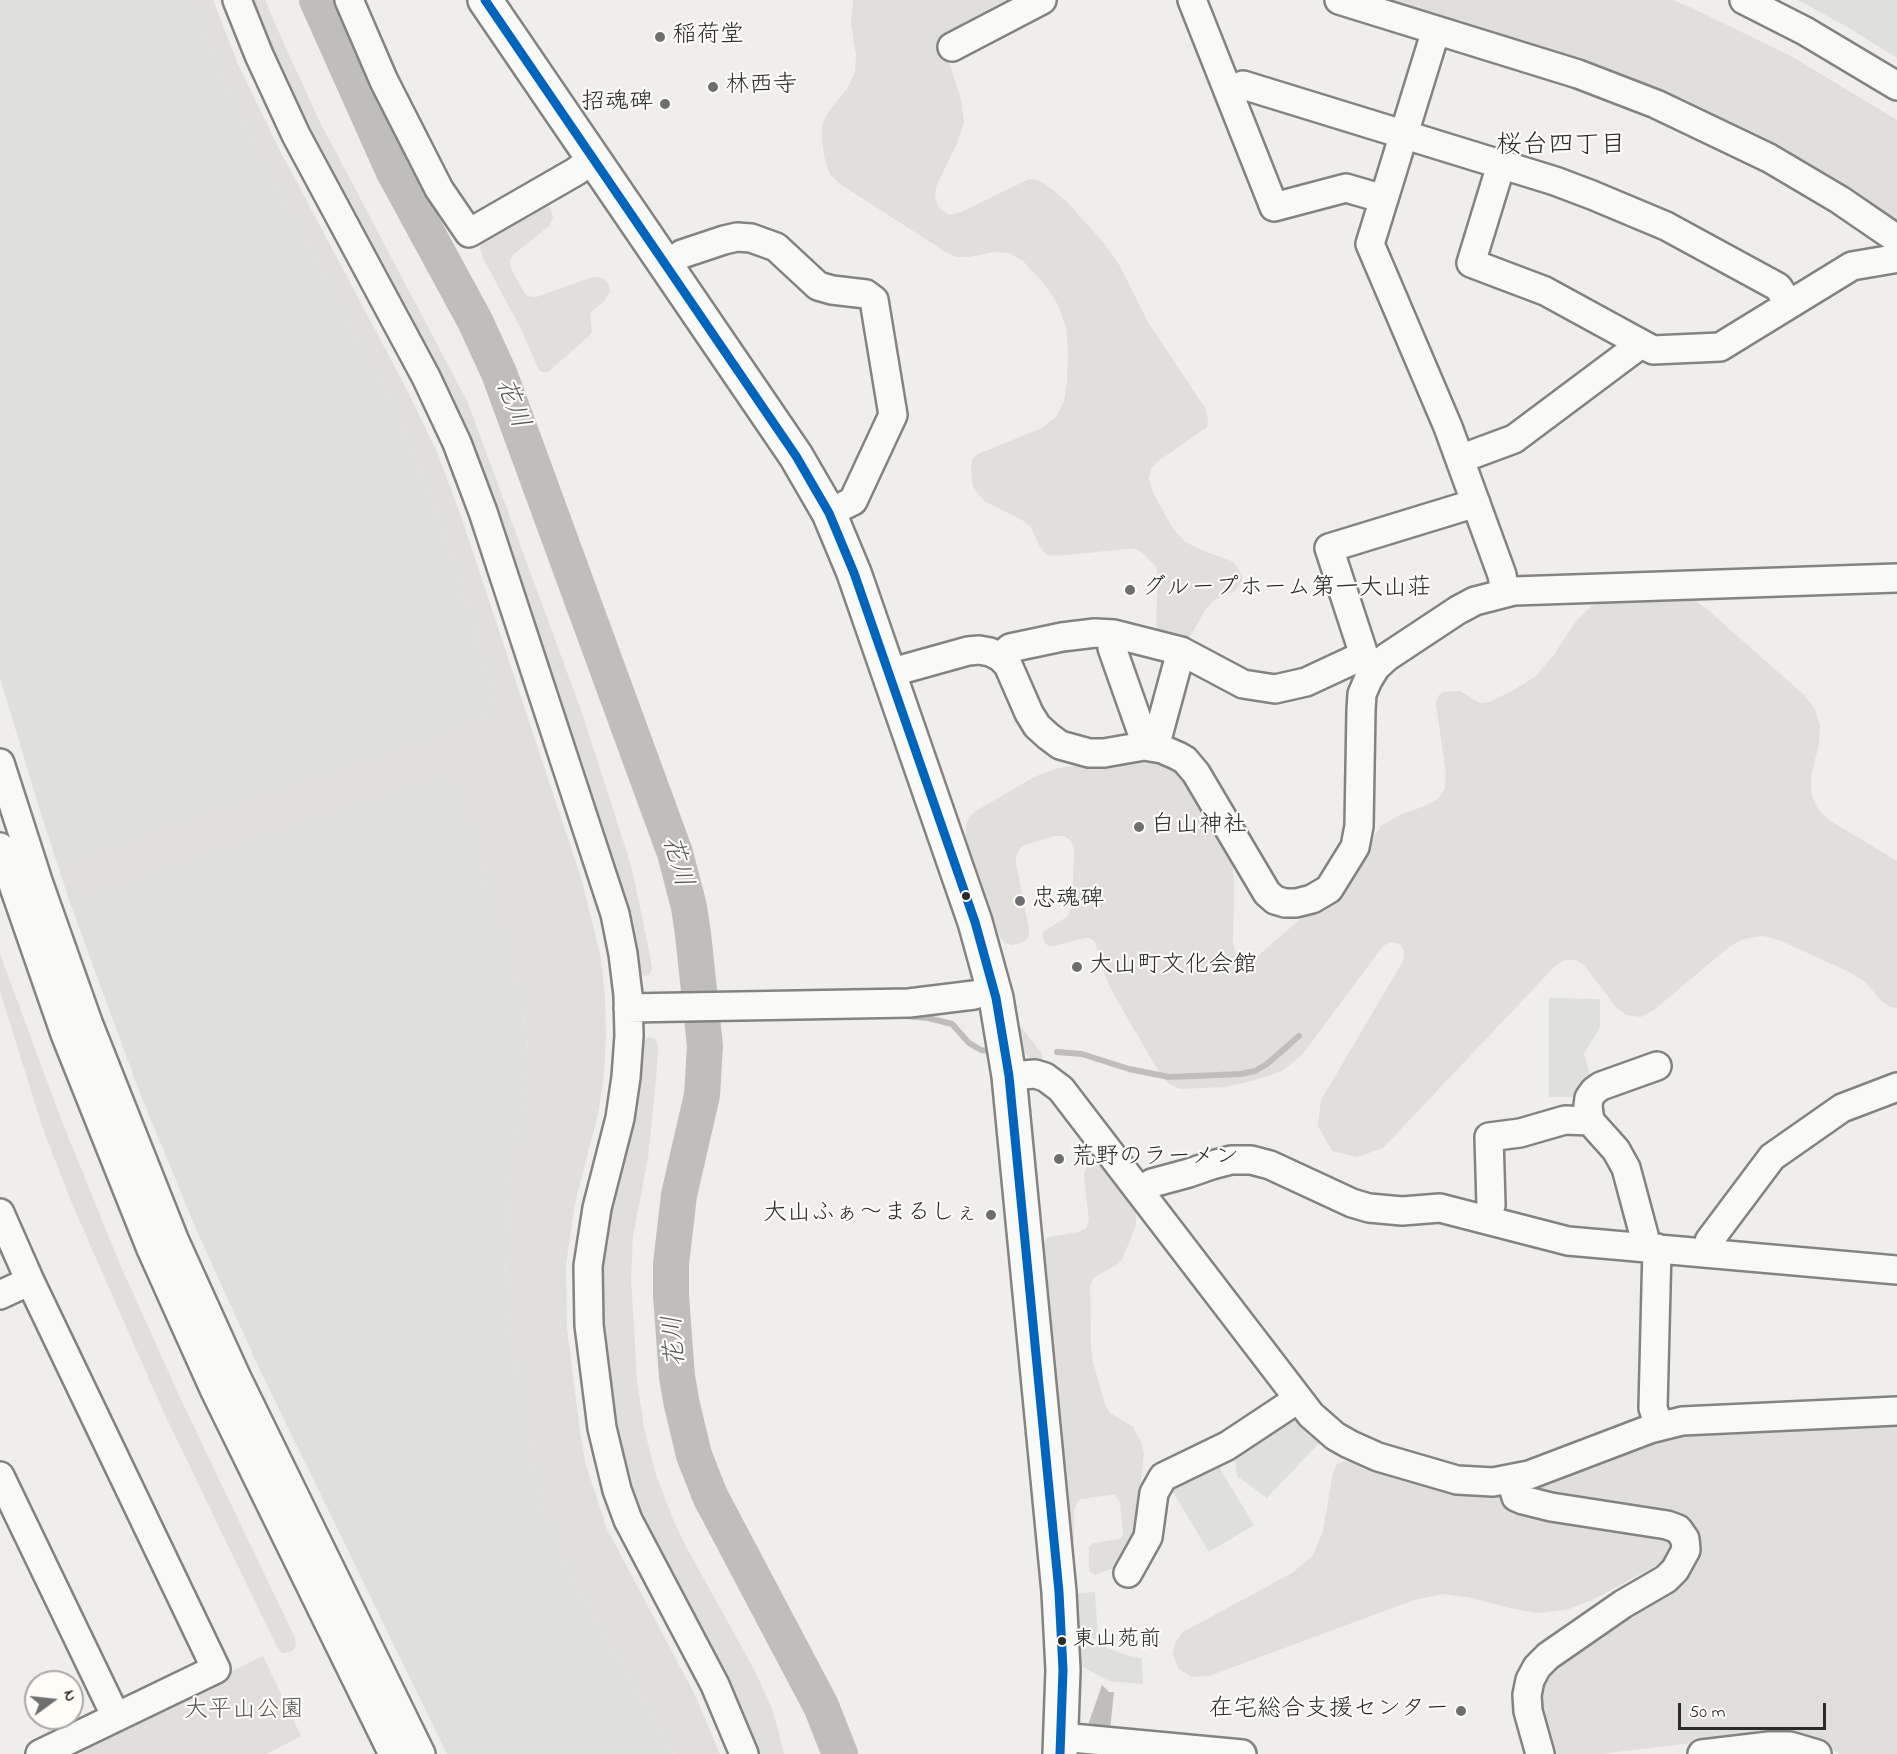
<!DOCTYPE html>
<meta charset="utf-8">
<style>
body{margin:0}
#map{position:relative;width:1897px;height:1754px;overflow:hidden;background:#efeeec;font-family:"Indie Flower",sans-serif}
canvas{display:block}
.north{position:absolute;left:24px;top:1670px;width:60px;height:60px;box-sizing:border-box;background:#fdfcf7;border:2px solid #a9a8a5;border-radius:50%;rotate:75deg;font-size:16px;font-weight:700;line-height:24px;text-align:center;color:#2b2b2b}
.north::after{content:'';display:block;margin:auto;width:21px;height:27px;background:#706f6f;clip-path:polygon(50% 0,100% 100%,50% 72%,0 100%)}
.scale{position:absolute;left:1678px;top:1703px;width:148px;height:27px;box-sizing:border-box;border:3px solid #2b2b2b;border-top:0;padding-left:8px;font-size:18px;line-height:21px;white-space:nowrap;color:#2b2b2b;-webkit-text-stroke:4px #fdfcf7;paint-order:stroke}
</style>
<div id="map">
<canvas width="1897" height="1754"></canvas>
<div class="north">N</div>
<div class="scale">50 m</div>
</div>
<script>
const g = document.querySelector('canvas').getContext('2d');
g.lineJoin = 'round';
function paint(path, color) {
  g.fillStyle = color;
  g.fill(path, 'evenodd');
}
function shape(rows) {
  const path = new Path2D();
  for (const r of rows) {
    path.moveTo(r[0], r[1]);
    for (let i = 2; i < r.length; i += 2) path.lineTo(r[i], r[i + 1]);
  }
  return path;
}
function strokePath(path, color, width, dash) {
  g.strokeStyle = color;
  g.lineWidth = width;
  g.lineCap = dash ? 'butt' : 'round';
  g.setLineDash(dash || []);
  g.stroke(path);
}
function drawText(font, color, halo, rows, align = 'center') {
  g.font = font + ' "Indie Flower","Klee One",sans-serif';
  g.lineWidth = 4.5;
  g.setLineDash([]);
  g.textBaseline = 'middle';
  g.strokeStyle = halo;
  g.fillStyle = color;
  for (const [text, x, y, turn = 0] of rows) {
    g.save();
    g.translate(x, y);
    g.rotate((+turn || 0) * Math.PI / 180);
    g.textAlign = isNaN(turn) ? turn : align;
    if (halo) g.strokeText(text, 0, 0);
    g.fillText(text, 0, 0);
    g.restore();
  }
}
paint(shape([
 [0,0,191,0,219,72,258,154,398,416,434,509,494,691,495,704,491,713,481,718,437,734,479,859,522,1009,527,1034,528,1059,524,1109,507,1189,505,1297,534,1476,544,1514,558,1550,580,1594,673,1754,447,1754,259,1368,196,1229,138,1088,70,903,37,801,0,678],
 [1798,0,1897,0,1897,58,1849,28],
 [1549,998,1600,999,1600,1027,1584,1054,1592,1081,1582,1097,1549,1097],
 [1290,1412,1319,1443,1267,1498,1237,1476,1234,1449],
 [1214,1459,1254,1525,1209,1552,1167,1482],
 [1095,1592,1098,1639,1076,1639,1073,1594],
 [1076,1645,1102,1646,1129,1656,1142,1658,1143,1684,1109,1681,1077,1664]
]), '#dfdfdc');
paint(shape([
 [191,0,213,0,238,64,277,145,406,388,437,452,462,519,582,881,601,958,605,997,606,1036,604,1075,598,1114,575,1203,566,1265,567,1328,580,1432,586,1465,607,1529,695,1695,720,1754,673,1754,580,1594,558,1550,544,1514,534,1476,505,1297,507,1189,524,1109,528,1059,527,1034,522,1009,479,859,451,779,446,777,441,777,90,897,76,896,65,884,64,869,75,857,481,718,491,713,495,704,494,691,434,509,398,416,258,154,219,72],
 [251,0,265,0,284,44,320,122,468,403,581,710,631,865,649,950,652,969,650,974,646,976,640,975,638,970,628,911,616,870,496,508,470,438,438,371,309,128,271,50],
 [853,0,1011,0,947,35,945,50,961,99,964,122,958,141,936,187,935,197,939,208,949,215,959,213,1029,179,1038,180,1045,184,1067,202,1104,243,1120,266,1148,322,1205,408,1208,418,1207,427,1157,462,1151,469,1149,479,1152,490,1172,527,1184,541,1199,549,1234,562,1242,576,1242,581,1236,590,1214,600,1206,609,1191,635,1186,639,1158,631,1156,625,1158,577,1156,567,1144,554,1136,549,1127,549,1057,556,1046,555,1039,545,1030,526,1022,520,984,501,978,494,973,486,971,470,972,460,978,454,1042,428,1056,417,1064,401,1067,381,1068,351,1066,327,1058,305,1046,286,1023,261,1009,253,995,252,969,257,956,257,944,251,840,184,830,174,825,161,822,141,822,125,828,112,847,89,855,73,856,55,851,23],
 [1389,0,1673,0,1692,8,1791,56,1897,120,1897,221,1848,188,1775,145,1662,90,1583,60],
 [545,204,551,209,553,218,549,226,513,255,510,261,511,269,524,292,528,296,536,297,593,277,602,278,608,283,610,292,605,300,590,313,592,332,588,337,548,372,541,372,537,366,522,331,483,258,480,248,483,238],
 [1614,598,1691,598,1707,609,1804,695,1815,709,1820,726,1819,744,1811,776,1811,793,1818,809,1829,820,1897,861,1897,1008,1890,1007,1882,1001,1863,980,1849,972,1779,940,1763,936,1743,939,1729,947,1654,1010,1641,1017,1626,1015,1615,1006,1584,965,1576,960,1565,960,1556,965,1383,1148,1357,1157,1332,1151,1318,1126,1321,1100,1403,961,1404,952,1400,944,1391,942,1383,946,1302,1055,1282,1071,1256,1080,1225,1087,1180,1089,1169,1084,1160,1074,1114,995,1106,979,1095,942,1090,938,1084,938,1054,946,1047,945,1043,939,1043,932,1068,916,1072,906,1074,850,1071,841,1064,836,1055,836,1028,844,1021,847,1016,855,1016,864,1029,930,1028,938,1021,943,1012,945,1005,943,1000,937,966,837,966,826,969,817,976,811,1034,777,1058,768,1144,756,1179,769,1223,840,1232,860,1234,885,1233,942,1235,952,1241,959,1251,959,1259,955,1306,914,1368,844,1381,826,1400,815,1427,805,1438,799,1445,788,1446,774,1436,704,1438,696,1443,692,1460,691,1480,703,1489,702,1512,691,1536,676,1553,656,1576,621,1591,606],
 [0,954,61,1119,119,1262,183,1404,295,1638,296,1646,291,1652,282,1653,277,1647,164,1413,70,1199,42,1126,0,991],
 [1018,1023,1042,1054,1043,1060,1040,1063,1034,1062,1023,1051,1016,1024],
 [650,1037,656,1040,658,1046,656,1080,648,1158,633,1236,631,1278,637,1380,644,1428,656,1475,673,1519,683,1541,755,1671,773,1711,784,1754,758,1754,742,1712,727,1679,640,1514,621,1457,603,1324,602,1267,610,1211,633,1121,640,1079,641,1046,644,1039],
 [1091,1162,1099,1162,1104,1165,1136,1209,1136,1225,1123,1258,1118,1264,1093,1278,1090,1286,1091,1345,1093,1362,1105,1404,1110,1413,1133,1427,1142,1444,1144,1454,1135,1534,1118,1566,1095,1575,1090,1572,1089,1567,1089,1547,1093,1543,1120,1539,1123,1536,1120,1502,1115,1495,1111,1495,1080,1499,1076,1504,1074,1511,1074,1541,1071,1544,1069,1543,1063,1494,1062,1423,1052,1362,1042,1244,1048,1237,1079,1232,1086,1228,1089,1220,1084,1175,1086,1168],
 [1897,1422,1897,1754,1840,1754,1814,1740,1768,1734,1600,1754,1549,1754,1536,1682,1626,1609,1690,1536,1525,1490,1654,1441,1684,1433],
 [1345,1461,1354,1461,1504,1493,1674,1535,1676,1555,1596,1598,1569,1609,1538,1613,1509,1608,1472,1598,1443,1594,1414,1600,1209,1676,1191,1677,1178,1668,1173,1654,1176,1641,1183,1632,1292,1573,1313,1555,1323,1531,1333,1472,1337,1464],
 [263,1656,301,1736,267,1754,60,1754]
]), '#e0dfdc');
paint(shape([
 [1102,1685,1109,1692,1114,1692,1110,1730,1093,1729,1088,1725]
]), '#bfbebc');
strokePath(shape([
 [906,1016,928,1018,952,1024,969,1043,981,1050,990,1051],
 [1057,1052,1082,1054,1129,1069,1169,1077,1241,1074,1255,1071,1267,1064,1299,1036]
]), '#bfbebc', 6);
strokePath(shape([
 [317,0,393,170,475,321,499,373,675,853,689,907,693,934,705,1046,702,1095,679,1195,671,1264,671,1296,677,1377,682,1405,694,1455,710,1496,821,1706,840,1754]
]), '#bfbebc', 36);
const minor = shape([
 [237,0,259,55,296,135,426,377,457,443,483,512,615,914,623,954,628,995,629,1036,626,1077,620,1118,597,1208,588,1266,589,1325,602,1428,617,1490,628,1520,715,1685,744,1754],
 [349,0,384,81,439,189,469,233,575,172,594,159],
 [1192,0,1274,207,1346,188,1384,199],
 [1339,0,1578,74,1656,104,1769,158,1840,200,1897,239],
 [1744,0,1805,31,1897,86],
 [1436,30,1370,244,1448,427,1502,575,1505,593],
 [952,47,1042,0],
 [1228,91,1243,85,1555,181,1592,195,1666,226,1778,287,1789,304],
 [1501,165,1471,263,1545,291,1653,350,1720,347,1852,266,1893,259,1897,253],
 [666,265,682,254,724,240,737,237,751,238,776,247,818,286,832,290,866,294,874,300,893,415,853,501,829,513],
 [1460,459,1514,439,1633,350,1638,342],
 [1114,634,1112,648,1142,733,1144,746],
 [1000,657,1010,648,1062,637,1095,633,1114,634,1181,651,1243,684,1275,689,1306,682,1364,655],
 [1375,666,1364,655,1329,548,1476,503],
 [889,673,968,651,979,650,990,652,1000,657,1008,665,1029,713,1037,726,1048,736,1060,745,1089,753,1104,753,1144,746,1162,749,1178,756,1185,760,1196,773,1267,893,1275,900,1285,903,1296,903,1312,899,1329,889,1355,847,1359,826,1361,710,1362,694,1368,680,1376,667,1387,657,1458,610,1475,601,1514,591,1897,578],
 [1155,747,1181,651],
 [0,763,38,881,89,1025,174,1239,237,1378,421,1754],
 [0,847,65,1034,151,1249,214,1389,393,1754],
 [628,1008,909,1003,974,995,994,990],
 [1009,1076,1035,1074,1045,1077,1061,1089,1311,1415,1335,1436,1349,1444,1378,1457,1457,1480,1493,1482,1529,1475,1650,1429,1682,1421,1897,1411],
 [1140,1192,1152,1183,1189,1173,1212,1165,1231,1160,1251,1160,1270,1165,1352,1203,1369,1208,1402,1211,1440,1208,1568,1241,1897,1270],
 [0,1213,30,1281,216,1669,40,1754],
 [1487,1220,1491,1205,1489,1137,1520,1133,1565,1120,1590,1121],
 [1643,1247,1644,1235,1626,1168,1616,1150,1590,1121,1588,1106,1589,1098,1594,1091,1601,1086,1657,1066],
 [1657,1248,1653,1408,1659,1426],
 [1708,1253,1709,1241,1772,1157,1842,1108,1897,1087],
 [0,1295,30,1281],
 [0,1476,116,1717],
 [1511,1480,1516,1497,1523,1500,1551,1507,1667,1525,1678,1529,1685,1539,1686,1550,1675,1570,1666,1579,1623,1604,1548,1656,1537,1667,1530,1680,1527,1695,1528,1711,1540,1754],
 [1128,1573,1148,1537,1154,1493,1163,1477,1227,1446,1298,1399],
 [1061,1737,1242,1754],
 [1702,1754,1769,1746,1790,1746,1817,1754]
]);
const major = shape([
 [485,0,796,456,829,513,854,573,975,922,996,998,1009,1076,1059,1592,1063,1670,1060,1754]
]);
strokePath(minor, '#838382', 32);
strokePath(major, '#838382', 38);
strokePath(minor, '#f9f9f7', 27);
strokePath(major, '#f9f9f7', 33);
strokePath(shape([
 [485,0,796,456,829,513,854,573,975,922,996,998,1009,1076,1059,1592,1063,1670,1060,1754]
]), '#0065bd', 9);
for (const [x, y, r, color] of [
 [660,37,6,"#706f6f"],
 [713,87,6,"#706f6f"],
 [665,104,6,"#706f6f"],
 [1130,590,6,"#706f6f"],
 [1139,827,6,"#706f6f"],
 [966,896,5,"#2b2b2b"],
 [1020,901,6,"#706f6f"],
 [1077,967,6,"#706f6f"],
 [1059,1159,6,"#706f6f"],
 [991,1215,6,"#706f6f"],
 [1062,1641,5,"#2b2b2b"],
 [1461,1711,6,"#706f6f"]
]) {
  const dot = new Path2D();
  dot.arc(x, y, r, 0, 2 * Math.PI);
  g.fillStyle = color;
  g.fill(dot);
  strokePath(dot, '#fdfcf7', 2);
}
drawText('22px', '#2b2b2b', '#fdfcf7', [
 ["東山苑前",1073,1641]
], 'left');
drawText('24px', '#2b2b2b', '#fdfcf7', [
 ["稲荷堂",672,37],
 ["林西寺",725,87],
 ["招魂碑",653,104,"right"],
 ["グループホーム第一大山荘",1142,590],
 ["白山神社",1151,827],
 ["忠魂碑",1032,901],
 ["大山町文化会館",1089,967],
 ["荒野のラーメン",1071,1159],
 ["大山ふぁ～まるしぇ",979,1215,"right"],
 ["在宅総合支援センター",1449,1711,"right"]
], 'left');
drawText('24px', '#555554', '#fdfcf7', [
 ["大平山公園",244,1712]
]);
drawText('26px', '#2b2b2b', '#fdfcf7', [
 ["桜台四丁目",1561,148]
]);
drawText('italic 26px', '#575756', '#fdfcf7', [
 ["花川",510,404,69],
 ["花川",675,862,74],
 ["花川",677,1341,-94]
]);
</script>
